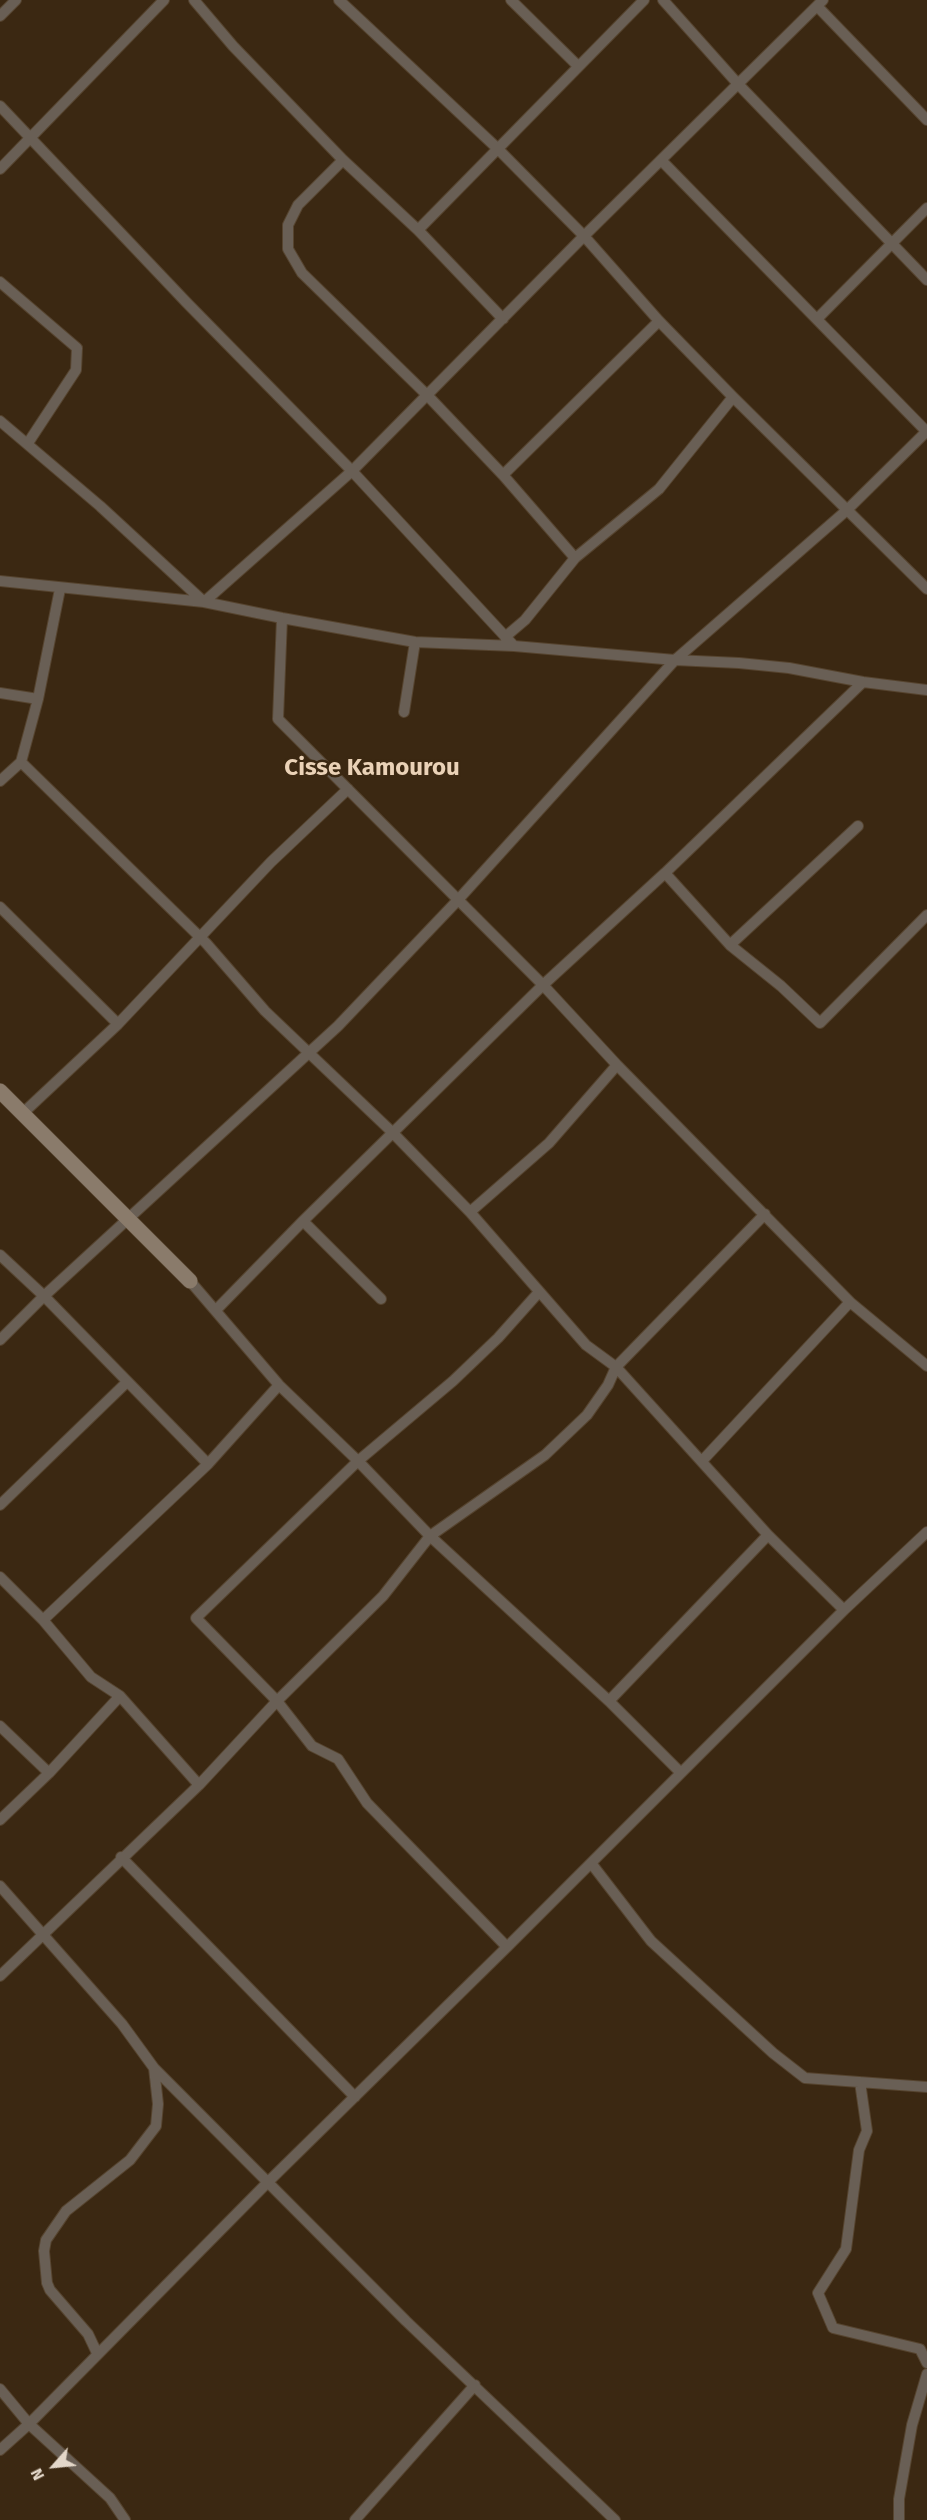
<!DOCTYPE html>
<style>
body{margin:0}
#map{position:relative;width:927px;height:2520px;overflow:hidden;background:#3b2812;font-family:"Fira Sans",sans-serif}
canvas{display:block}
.north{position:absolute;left:24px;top:2436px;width:60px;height:60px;-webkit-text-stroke:4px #3b2812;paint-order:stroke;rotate:243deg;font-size:16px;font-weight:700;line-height:24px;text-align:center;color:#e3d7c9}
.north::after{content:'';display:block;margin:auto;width:21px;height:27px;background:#e3d7c9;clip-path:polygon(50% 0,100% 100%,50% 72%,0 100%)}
</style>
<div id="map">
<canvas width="927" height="2520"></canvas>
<div class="north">N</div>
</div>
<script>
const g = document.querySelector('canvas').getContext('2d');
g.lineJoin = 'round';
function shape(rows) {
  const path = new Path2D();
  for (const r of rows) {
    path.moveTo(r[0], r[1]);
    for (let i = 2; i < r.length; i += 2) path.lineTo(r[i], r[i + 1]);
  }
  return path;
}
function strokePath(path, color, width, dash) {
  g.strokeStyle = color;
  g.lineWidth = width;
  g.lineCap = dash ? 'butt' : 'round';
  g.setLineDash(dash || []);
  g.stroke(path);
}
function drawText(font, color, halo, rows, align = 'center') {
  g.font = font + ' "Fira Sans",sans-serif';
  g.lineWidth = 5;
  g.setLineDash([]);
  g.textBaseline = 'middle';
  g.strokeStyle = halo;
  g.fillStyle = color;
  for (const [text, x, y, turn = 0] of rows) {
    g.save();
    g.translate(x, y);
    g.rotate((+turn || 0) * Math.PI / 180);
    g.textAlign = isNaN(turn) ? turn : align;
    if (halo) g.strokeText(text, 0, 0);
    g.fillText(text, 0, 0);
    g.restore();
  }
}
const street = shape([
 [194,0,233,46,343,160,418,230,503,319],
 [339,0,497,148,584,236,659,321,733,397,927,589],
 [511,0,578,66],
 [663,0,738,84,927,280],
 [817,6,927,120],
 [0,16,16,0],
 [0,106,187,303,352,471,514,646],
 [343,160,298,205,288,225,288,249,302,273,428,396,503,475,575,558],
 [661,160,927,432],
 [0,169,164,0],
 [418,230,644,0],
 [0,282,77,348,76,370,28,443],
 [817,319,927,208],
 [0,421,100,506,204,602],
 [503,475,659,321],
 [0,581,204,602,282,618,415,642,514,646,675,660,739,663,789,668,863,682,927,690],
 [204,602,352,471,584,236,823,0],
 [282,618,278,719,543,985,617,1065,850,1302,927,1366],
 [505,637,525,620,575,558,659,489,733,397],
 [0,693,38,699],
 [404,712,415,642],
 [21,762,206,943,265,1011,392,1132,470,1212,549,1143,617,1065],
 [0,781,21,762,38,699,60,589],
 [665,873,730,945,781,986,820,1023,927,915],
 [0,907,118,1024],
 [730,945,858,826],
 [22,1114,118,1024,271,862,348,789],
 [470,1212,586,1345,616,1367,768,1535],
 [303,1221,381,1299],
 [0,1255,44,1296,208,1464],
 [190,1281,279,1385,358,1461,430,1536,609,1701,768,1535,844,1610],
 [216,1310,303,1221,543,985,665,873,863,682],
 [0,1340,44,1296,338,1026,457,901,675,660,847,510,927,431],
 [702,1461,850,1302],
 [0,1505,127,1382],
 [0,1577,43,1620,91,1677,120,1696,199,1785],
 [43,1620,208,1464,279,1385],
 [609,1701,681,1773],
 [0,1726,49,1773],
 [0,1820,49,1773,120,1696],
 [121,1857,355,2097],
 [591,1863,651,1941,773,2053,805,2078,927,2087],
 [0,1886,122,2024,154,2068,406,2321,615,2520],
 [507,1947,367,1803,338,1759,312,1746,277,1701,196,1618,358,1461,453,1381,498,1338,539,1292],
 [0,1976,199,1785,277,1701,383,1596,430,1536,545,1455,587,1415,608,1385,616,1367,765,1214],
 [860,2082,867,2131,859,2150,846,2249,818,2293,833,2328,920,2349,927,2363],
 [97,2353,88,2334,50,2290,47,2283,44,2251,46,2240,66,2211,130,2160,156,2126,158,2104,154,2068],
 [0,2389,29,2424,110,2498,125,2520],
 [0,2450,29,2424,268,2182,507,1947,844,1610,927,1532],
 [355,2520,475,2385],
 [899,2520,899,2499,912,2425,927,2374]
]);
const secondary = shape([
 [0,1091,190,1281]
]);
strokePath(street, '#56442f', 12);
strokePath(secondary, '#56442f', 16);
strokePath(street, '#695f55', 10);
strokePath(secondary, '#8a7b6b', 15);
drawText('bold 24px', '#ead2b7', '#3b2812', [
 ["Cisse Kamourou",372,768]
]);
</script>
